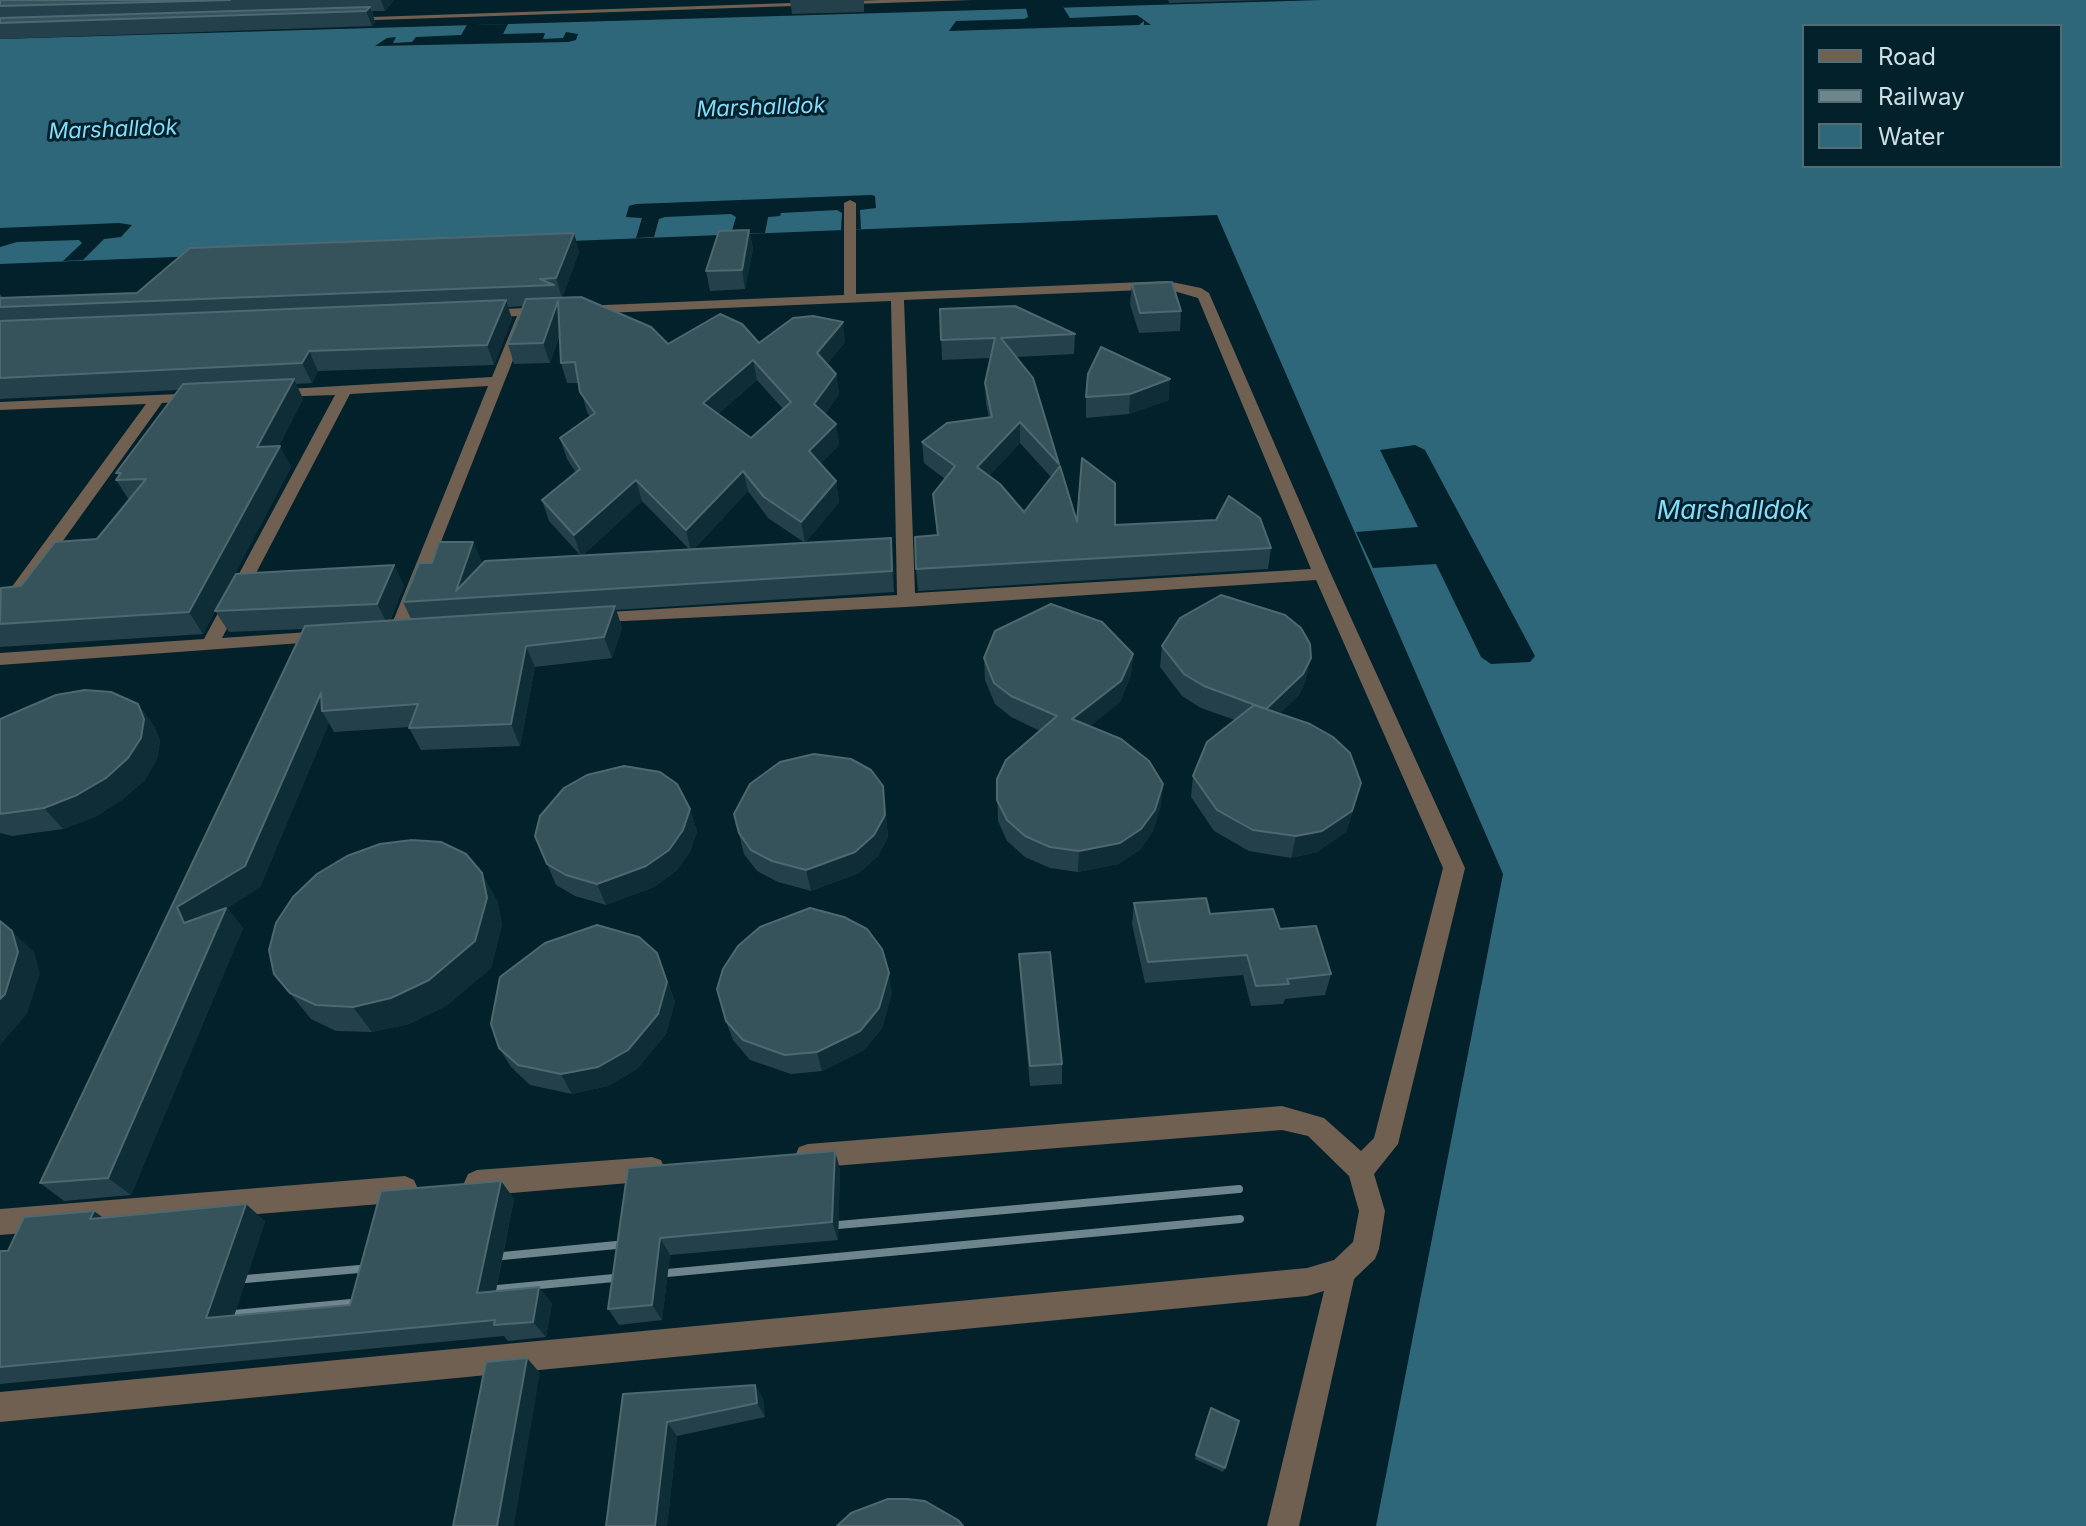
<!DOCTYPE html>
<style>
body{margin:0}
#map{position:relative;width:2086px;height:1526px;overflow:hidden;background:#02212a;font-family:Inter,sans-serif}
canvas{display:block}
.legend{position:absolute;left:1802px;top:24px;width:260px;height:144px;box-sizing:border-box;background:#02212a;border:2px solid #536d74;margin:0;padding:10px 14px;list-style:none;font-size:24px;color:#cddee4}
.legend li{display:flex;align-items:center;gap:16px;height:40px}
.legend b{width:40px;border:2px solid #536d74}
</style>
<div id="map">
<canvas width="2086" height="1526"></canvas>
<ul class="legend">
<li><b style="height:10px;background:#6f6051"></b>Road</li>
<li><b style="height:10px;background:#6e858d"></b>Railway</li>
<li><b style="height:22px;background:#2e677a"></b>Water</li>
</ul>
</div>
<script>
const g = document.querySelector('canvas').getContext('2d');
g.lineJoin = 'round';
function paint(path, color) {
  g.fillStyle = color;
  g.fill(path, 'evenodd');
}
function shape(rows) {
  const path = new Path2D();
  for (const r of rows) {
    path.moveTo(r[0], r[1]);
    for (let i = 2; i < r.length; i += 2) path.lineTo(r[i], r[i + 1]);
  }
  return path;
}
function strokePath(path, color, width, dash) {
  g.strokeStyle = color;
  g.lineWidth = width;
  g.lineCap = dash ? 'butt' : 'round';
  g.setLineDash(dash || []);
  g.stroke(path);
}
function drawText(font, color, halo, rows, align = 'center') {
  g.font = font + ' Inter,sans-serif';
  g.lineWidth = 6;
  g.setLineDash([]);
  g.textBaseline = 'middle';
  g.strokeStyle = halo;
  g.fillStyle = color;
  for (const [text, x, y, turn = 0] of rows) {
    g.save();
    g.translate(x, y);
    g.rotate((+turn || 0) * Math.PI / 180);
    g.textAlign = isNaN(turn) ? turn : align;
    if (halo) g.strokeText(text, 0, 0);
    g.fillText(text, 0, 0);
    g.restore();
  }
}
paint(shape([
 [1322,0,2086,0,2086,1526,1376,1526,1503,874,1217,215,0,264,0,39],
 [1804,26,2060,26,2060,166,1804,166]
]), '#2e677a');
paint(shape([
 [1063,7,1070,18,1137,15,1151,25,1144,25,1144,21,1139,25,949,31,956,21,1024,19,1028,17,1026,8],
 [508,24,503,34,545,33,543,39,563,38,566,32,578,34,576,40,568,42,375,46,387,38,396,37,393,43,412,42,416,37,461,35,467,25],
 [871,195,875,196,876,208,860,210,861,229,841,230,842,213,837,210,781,213,780,216,768,217,765,233,731,234,736,217,731,214,665,217,659,219,654,237,636,238,642,218,626,217,629,206,636,204],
 [119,223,132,225,121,237,104,239,83,260,63,261,82,243,79,240,17,242,0,247,0,228],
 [1415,445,1425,450,1535,656,1530,662,1491,664,1481,657,1436,564,1373,568,1356,532,1418,527,1380,450]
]), '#02212a');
paint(shape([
 [880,0,973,0,346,21,342,18,880,0],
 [850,200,856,203,856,294,1167,281,1201,288,1209,293,1331,574,1465,868,1398,1144,1374,1174,1385,1211,1379,1249,1375,1259,1354,1279,1299,1526,1267,1526,1324,1291,1307,1296,0,1422,0,1392,1307,1268,1334,1260,1353,1242,1359,1211,1349,1176,1308,1136,1282,1130,808,1168,799,1165,795,1156,799,1147,808,1144,1282,1106,1324,1118,1361,1151,1374,1138,1443,868,1316,580,906,607,585,623,582,619,585,615,591,613,897,595,891,301,581,314,574,310,581,306,844,295,844,203,850,200],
 [1167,289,1198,298,1311,569,915,593,904,300,1167,289],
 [525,308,532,312,404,635,392,635,389,631,488,386,350,394,222,638,323,631,332,637,329,641,0,665,0,653,204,639,335,395,276,397,271,396,271,390,492,377,517,316,484,318,477,314,484,310,525,308],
 [200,393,207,397,205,400,162,403,6,620,0,622,0,603,146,404,0,410,0,402,200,393],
 [652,1157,661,1160,665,1169,661,1178,652,1181,477,1196,468,1192,464,1183,468,1174,477,1170,652,1157],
 [405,1176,414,1180,418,1189,414,1198,405,1202,0,1235,0,1209,405,1176]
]), '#6f6051');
strokePath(shape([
 [816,1227,1239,1189],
 [482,1258,637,1243],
 [223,1281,382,1267],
 [476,1291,1240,1219],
 [213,1316,372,1301]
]), '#6e858d', 8);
paint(shape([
 [0,0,394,0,385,11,372,11,375,22,372,26,0,39],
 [790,0,864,0,864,12,792,14],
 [1168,0,1269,0,1169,3],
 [749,230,753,249,745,289,710,291,706,271],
 [574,233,579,252,562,298,668,344,845,342,827,364,836,374,839,394,825,414,836,424,839,445,820,464,836,481,839,502,805,543,893,559,894,592,616,610,622,628,612,658,535,667,520,746,421,750,409,728,410,727,334,732,329,723,260,887,227,908,243,928,131,1195,64,1201,40,1183,303,629,229,632,215,611,394,565,404,586,390,621,411,619,403,602,432,563,473,542,482,563,580,555,549,521,542,500,576,473,567,459,560,438,590,417,587,412,579,383,567,383,561,363,560,334,550,363,514,364,508,344,523,306,508,307,512,319,494,365,318,371,312,383,296,384,303,399,279,446,291,467,203,634,0,647,0,589,21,586,97,539,129,500,116,480,119,476,116,473,178,390,0,399,0,294,3,298,137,293],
 [757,380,783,409,751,438,718,414],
 [748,491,768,518,805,543,694,549],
 [642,501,689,549,583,555],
 [1132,284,1181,311,1180,331,1139,333,1130,304],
 [940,309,1075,334,1074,354,1016,357,1059,464,1077,522,1115,525,1271,548,1268,569,918,591,916,569,937,535,933,494,945,479,924,463,922,442,989,418,986,403,985,383,991,358,942,360],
 [1020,443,1051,477,1024,512,989,476],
 [1101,347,1169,400,1129,414,1086,418,1086,397],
 [1162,646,1306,680,1299,695,1279,714,1355,804,1346,832,1317,852,1291,858,1249,851,1214,831,1191,797,1193,776,1235,720,1201,708,1182,696,1160,667],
 [1133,654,1131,675,1120,702,1090,726,1163,784,1161,805,1153,831,1140,850,1118,864,1078,872,1050,868,1025,857,1007,841,998,821,997,779,1040,731,1011,717,995,704,985,680,984,658],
 [138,704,154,726,160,741,157,759,145,780,123,799,95,817,63,829,12,836,0,833,0,719],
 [883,786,888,837,878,856,859,873,811,891,778,882,757,871,744,854,734,814],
 [690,809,697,831,690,852,676,871,654,887,606,905,575,896,556,885,547,864],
 [497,900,502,925,491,968,446,1006,409,1024,372,1032,336,1031,311,1019,274,974],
 [1134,903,1210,914,1280,929,1331,974,1325,995,1285,999,1283,1004,1251,1006,1243,975,1145,983,1132,924],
 [657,953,675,1002,666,1034,637,1069,608,1086,572,1094,530,1085,511,1067,499,1048],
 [1019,954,1062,1064,1062,1084,1030,1086,1020,975],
 [892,993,882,1028,864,1050,822,1071,791,1074,750,1060,733,1040,726,1021],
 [628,1168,840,1169,838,1240,670,1255,662,1320,619,1325,608,1309],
 [501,1181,514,1199,496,1291,552,1303,546,1337,508,1341,504,1336,0,1384,0,1251,8,1251,102,1217,265,1221,234,1316,350,1305],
 [755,1385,763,1399,765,1417,677,1436,667,1526,606,1526,623,1394],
 [1211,1408,1225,1468,1223,1472,1195,1459]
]), '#24414b');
paint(shape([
 [381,0,394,0,385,11],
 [370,7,375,22,372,26,366,11],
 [749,230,753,249,745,289,742,270],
 [574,233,579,252,562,298,556,278],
 [506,300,512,319,494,365,487,345],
 [558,301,564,320,550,363,543,343],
 [843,322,845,342,820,373,817,353],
 [309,351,318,371,312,383,302,363],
 [753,360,757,380,708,423,703,403],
 [836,374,839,394,817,425,814,404],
 [294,379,303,399,268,468,257,447],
 [1170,379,1169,400,1129,414,1130,394],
 [1020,422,1020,443,978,488,977,467],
 [836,424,839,445,813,472,809,451],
 [280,446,291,467,203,634,189,612],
 [743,471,748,491,691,552,686,530],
 [636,480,642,501,581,557,574,535],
 [836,481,839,502,805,543,801,522],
 [891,538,893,559,894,592,892,571],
 [473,542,482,563,456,591],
 [394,565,404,586,388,625,377,604],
 [615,606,622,628,612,658,604,637],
 [526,646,535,667,520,746,511,724],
 [1133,654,1131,675,1120,702,1072,741,1072,719],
 [1311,658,1306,680,1299,695,1262,731,1266,709],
 [321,693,322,711,329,723,260,887,227,908,243,928,131,1195,108,1178,184,923,177,907],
 [138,704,154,726,160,741,157,759,145,780,123,799,95,817,63,829,44,808],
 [1361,783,1346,832,1317,852,1291,858,1296,836],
 [1163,784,1161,805,1153,831,1140,850,1118,864,1078,872,1079,851],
 [883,786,888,837,878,856,859,873,811,891,806,870],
 [690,809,697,831,690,852,676,871,654,887,606,905,597,884],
 [482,873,497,900,502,925,491,968,446,1006,409,1024,372,1032,353,1007],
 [12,931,34,952,40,973,27,1014,0,1045,0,999],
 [657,953,675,1002,666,1034,637,1069,608,1086,572,1094,561,1074],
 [889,973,892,993,882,1028,864,1050,822,1071,817,1052],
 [835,1151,840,1169,838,1240,832,1222],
 [501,1181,514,1199,492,1309,477,1293],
 [246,1204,265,1221,228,1334,206,1318],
 [94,1211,117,1228,90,1219],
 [660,1238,670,1255,662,1320,652,1305],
 [539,1287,552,1303,546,1337,533,1322],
 [527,1358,540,1373,514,1526,497,1526],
 [755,1385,763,1399,765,1417,757,1403],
 [667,1422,677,1436,667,1526,655,1526]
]), '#0f2d37');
const building = shape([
 [0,0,230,0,0,6,0,0],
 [370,7,366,11,0,23,0,18,370,7],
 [749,230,742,270,706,271,719,231,749,230],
 [574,233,556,278,540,279,554,285,0,307,0,298,137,293,190,248,574,233],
 [1172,282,1181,311,1140,313,1132,284,1172,282],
 [581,297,651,327,668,344,720,314,742,324,759,343,793,318,813,316,843,322,817,353,836,374,814,404,836,424,809,451,836,481,801,522,764,497,743,471,686,530,636,480,574,535,542,500,580,469,560,438,595,413,580,392,575,362,561,363,558,301,543,343,508,344,526,299,581,297],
 [753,360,791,402,751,438,703,403,753,360],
 [506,300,487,345,309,351,302,363,0,378,0,321,506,300],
 [1015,306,1075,334,1001,338,1033,378,1059,464,1020,422,977,467,1000,484,1024,512,1060,466,1077,522,1082,458,1115,483,1115,525,1216,520,1229,496,1260,518,1271,548,916,569,915,537,938,535,933,494,955,466,922,442,947,423,992,417,985,383,995,338,941,340,940,309,1015,306],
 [1101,347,1170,379,1130,394,1086,397,1088,374,1101,347],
 [294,379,257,447,280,446,189,612,0,624,1,588,21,586,55,542,97,539,146,479,116,480,121,473,116,473,183,384,294,379],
 [891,538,892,571,403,602,419,563,432,563,439,542,473,542,456,591,485,561,891,538],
 [394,565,377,604,215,611,236,574,394,565],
 [1221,595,1285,615,1301,628,1310,644,1311,658,1303,674,1266,709,1204,686,1184,674,1162,646,1180,618,1221,595],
 [1051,604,1102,622,1133,654,1121,681,1072,719,1121,739,1149,761,1163,784,1155,810,1141,829,1120,843,1079,851,1050,847,1025,836,1007,820,997,800,997,779,1006,760,1057,716,1011,696,994,683,984,658,995,631,1051,604],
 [615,606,604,637,526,646,511,724,409,728,418,704,322,711,321,693,245,866,177,907,184,923,226,908,108,1178,40,1183,305,626,615,606],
 [85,690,111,692,138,704,144,719,141,738,128,758,106,778,77,795,44,808,0,814,0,719,56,695,85,690],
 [1254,705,1310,724,1333,737,1350,753,1361,783,1352,811,1322,831,1296,836,1253,830,1217,810,1193,776,1207,742,1254,705],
 [814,754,851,759,871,770,883,786,885,815,874,835,855,852,806,870,772,861,751,850,739,833,734,814,750,784,780,762,814,754],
 [624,766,660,772,677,784,690,809,683,830,669,850,646,866,597,884,566,875,547,864,535,836,540,816,564,788,587,775,624,766],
 [412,840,441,842,466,854,482,873,487,898,475,941,429,980,391,998,353,1007,316,1005,290,993,274,974,269,950,276,923,293,897,317,874,347,856,380,844,412,840],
 [1206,898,1210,914,1273,909,1280,929,1316,926,1331,974,1287,979,1289,984,1256,986,1247,955,1148,962,1134,903,1206,898],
 [810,908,844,917,867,929,882,949,889,973,879,1008,860,1031,817,1052,785,1055,743,1040,726,1021,717,989,723,969,738,946,760,927,810,908],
 [0,921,12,931,18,952,5,994,0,999,0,921],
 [597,925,639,937,657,953,667,982,658,1014,628,1050,598,1067,561,1074,518,1065,499,1048,491,1024,500,977,545,943,597,925],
 [1050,952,1062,1064,1030,1066,1019,954,1050,952],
 [835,1151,832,1222,660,1238,652,1305,608,1309,628,1168,835,1151],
 [501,1181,477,1293,539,1287,533,1322,494,1325,495,1320,0,1367,0,1251,8,1251,24,1217,94,1211,90,1219,246,1204,206,1318,350,1305,381,1191,501,1181],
 [527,1358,497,1526,453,1526,486,1362,527,1358],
 [755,1385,757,1403,667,1422,655,1526,606,1526,623,1394,755,1385],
 [1211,1408,1239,1421,1225,1468,1196,1455,1211,1408],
 [888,1499,907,1499,925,1501,958,1520,963,1526,837,1526,851,1513,888,1499]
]);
paint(building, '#36525b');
strokePath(building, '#4e6870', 2);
drawText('italic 22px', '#83ddfc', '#02212a', [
 ["Marshalldok",761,108,-2],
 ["Marshalldok",113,130,-2]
]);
drawText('italic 26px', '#83ddfc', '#02212a', [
 ["Marshalldok",1733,511]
]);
</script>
